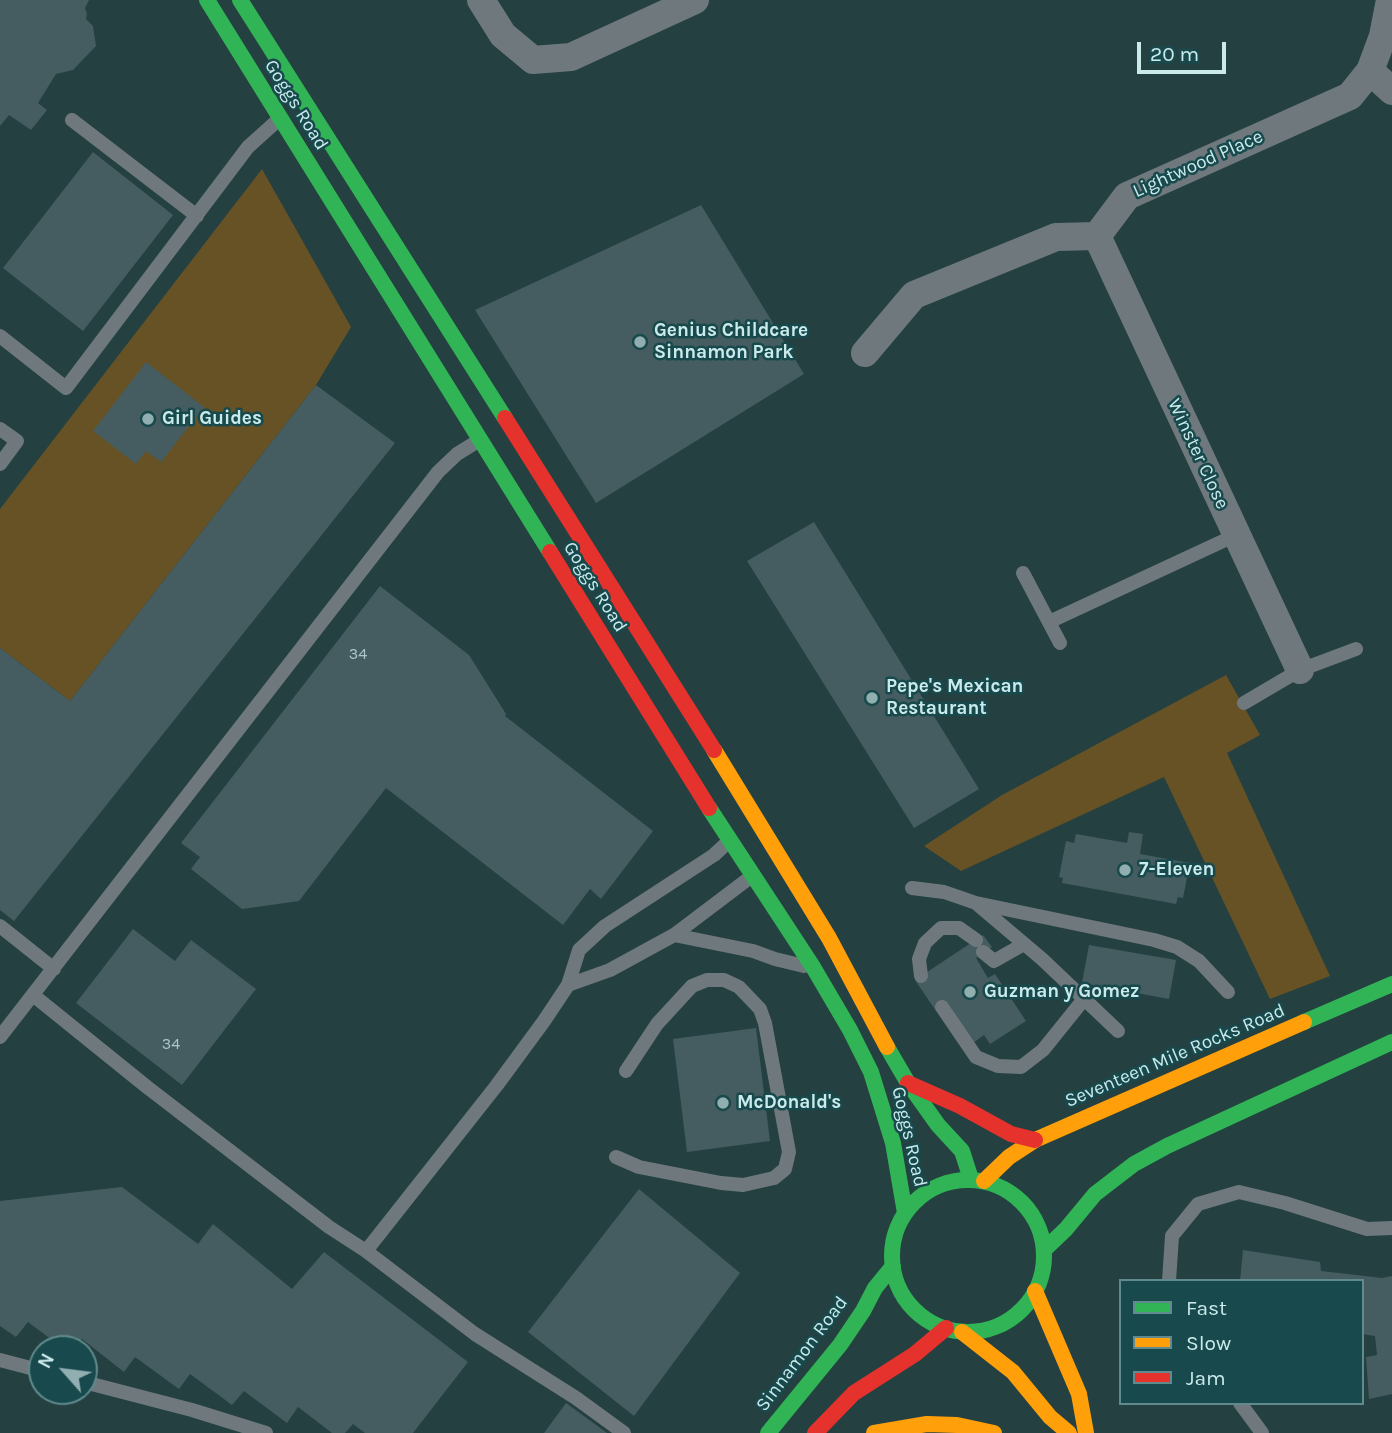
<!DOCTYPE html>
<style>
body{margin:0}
#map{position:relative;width:1392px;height:1433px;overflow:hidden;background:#244041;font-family:Karla,sans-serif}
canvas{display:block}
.legend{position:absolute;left:1119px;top:1279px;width:245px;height:126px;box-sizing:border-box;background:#184a4d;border:2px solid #608a8d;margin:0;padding:9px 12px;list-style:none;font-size:21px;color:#cbeaec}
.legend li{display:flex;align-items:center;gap:14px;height:35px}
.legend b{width:35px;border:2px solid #608a8d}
.north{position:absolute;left:28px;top:1335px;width:70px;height:70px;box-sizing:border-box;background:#184a4d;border:2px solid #608a8d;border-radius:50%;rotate:298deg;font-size:19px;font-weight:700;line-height:28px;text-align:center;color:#cbeaec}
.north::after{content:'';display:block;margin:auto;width:24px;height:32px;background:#91aeb0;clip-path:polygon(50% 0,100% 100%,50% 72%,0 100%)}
.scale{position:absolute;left:1137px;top:42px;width:89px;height:32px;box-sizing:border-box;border:4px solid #cbeaec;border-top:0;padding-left:9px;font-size:21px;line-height:24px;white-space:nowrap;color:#cbeaec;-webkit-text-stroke:5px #184a4d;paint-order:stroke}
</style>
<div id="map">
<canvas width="1392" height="1433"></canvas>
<ul class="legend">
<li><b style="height:9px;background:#30b455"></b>Fast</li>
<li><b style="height:9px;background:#ff9f0a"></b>Slow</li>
<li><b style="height:9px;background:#e5322d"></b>Jam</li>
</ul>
<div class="north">N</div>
<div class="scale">20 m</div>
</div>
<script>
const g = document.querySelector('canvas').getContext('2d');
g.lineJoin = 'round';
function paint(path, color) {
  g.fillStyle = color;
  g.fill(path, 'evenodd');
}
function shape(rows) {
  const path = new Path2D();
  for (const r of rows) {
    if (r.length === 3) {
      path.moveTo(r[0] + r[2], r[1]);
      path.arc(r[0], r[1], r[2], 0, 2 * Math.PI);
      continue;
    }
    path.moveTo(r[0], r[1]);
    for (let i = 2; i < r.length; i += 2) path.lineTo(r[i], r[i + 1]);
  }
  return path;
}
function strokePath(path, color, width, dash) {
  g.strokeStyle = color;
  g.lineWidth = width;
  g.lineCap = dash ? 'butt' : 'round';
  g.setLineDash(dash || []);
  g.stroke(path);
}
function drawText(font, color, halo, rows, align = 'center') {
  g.font = font + ' Karla,sans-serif';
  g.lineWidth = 5;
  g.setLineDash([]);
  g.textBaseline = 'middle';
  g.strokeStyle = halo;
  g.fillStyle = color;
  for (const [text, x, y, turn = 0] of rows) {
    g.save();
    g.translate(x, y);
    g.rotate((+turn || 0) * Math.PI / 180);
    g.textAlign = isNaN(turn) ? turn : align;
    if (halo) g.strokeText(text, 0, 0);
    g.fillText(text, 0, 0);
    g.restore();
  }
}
paint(shape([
 [262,169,351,327,316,385,70,701,0,648,0,509],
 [1226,675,1260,735,1227,753,1330,976,1270,999,1164,777,961,871,924,846,1002,795]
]), '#665224');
paint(shape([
 [0,0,89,0,85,8,87,14,86,19,93,26,96,46,73,70,56,74,38,103,47,110,31,130,9,115,0,126],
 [93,152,173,215,83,331,3,268],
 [701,205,804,374,596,503,475,310],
 [146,362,204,407,161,462,146,451,136,464,93,431],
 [316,385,395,443,14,921,0,910,0,648,70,701],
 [814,522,979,789,914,828,747,561],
 [380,586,469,655,506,714,505,716,653,831,601,899,590,889,563,925,386,788,299,901,242,909,191,869,200,857,181,843],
 [1129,832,1143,834,1140,854,1190,863,1183,898,1178,897,1176,904,1062,883,1063,878,1059,877,1066,841,1074,843,1076,834,1127,843],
 [133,929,175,961,191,940,256,989,182,1085,76,1003],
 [983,935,992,947,976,958,988,978,995,974,1026,1021,990,1044,984,1035,973,1043,948,1003,936,1011,915,980],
 [1089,945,1176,960,1169,999,1082,983],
 [756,1028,770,1141,687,1152,673,1039],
 [122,1187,198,1244,213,1224,292,1289,324,1252,468,1362,413,1433,365,1433,353,1424,345,1433,332,1433,298,1407,287,1423,244,1391,232,1405,190,1374,179,1389,135,1357,124,1372,82,1339,74,1349,64,1349,28,1322,16,1337,0,1326,0,1201],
 [639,1189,740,1273,634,1416,528,1332],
 [1243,1250,1320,1262,1321,1271,1382,1278,1392,1276,1392,1394,1369,1399,1366,1357,1377,1355,1375,1336,1362,1334,1362,1281,1240,1281],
 [566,1403,607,1433,544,1433]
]), '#455d60');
strokePath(shape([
 [72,120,197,216],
 [0,336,66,388,248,147,278,120],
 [0,429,17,441,0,464],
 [1023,573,1060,643],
 [1049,622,1236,535],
 [1244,703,1300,670,1356,649],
 [912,888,944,892,976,903,1154,940,1177,947,1199,961,1228,992],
 [977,904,1042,959,1118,1031],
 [0,926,54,969],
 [674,935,753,951,775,959,804,966],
 [983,952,994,961,1024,944],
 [921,976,919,959,925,943,941,928,959,928,976,940],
 [568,985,610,970,674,935,752,876],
 [33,995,147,1087,329,1227,366,1251,475,1334,576,1398,624,1433],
 [942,1007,976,1057,998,1066,1021,1067,1043,1050,1084,999],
 [0,1037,438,472,457,454,478,441],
 [616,1157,639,1167,721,1183,743,1185,774,1178,785,1169,789,1152,765,1023,760,1009,739,987,724,980,707,980,692,986,657,1024,626,1071],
 [366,1251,497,1085,544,1021,568,985,579,950,605,926,714,855,728,842],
 [1169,1281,1172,1236,1198,1204,1239,1192,1285,1203,1367,1229,1392,1228],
 [0,1360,42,1371],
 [84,1382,192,1410,266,1433],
 [1240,1403,1262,1433]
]), '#6f797d', 14);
strokePath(shape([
 [481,0,503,35,533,60,571,57,695,0],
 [1370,71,1392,91],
 [1097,236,1300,670],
 [865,353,914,295,1056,237,1097,236,1127,196,1350,96,1370,71,1383,36,1390,0]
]), '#6f797d', 28);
strokePath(shape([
 [207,0,550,552],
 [240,0,505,418],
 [709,808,813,967,850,1030,871,1072,893,1143,905,1213],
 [1304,1022,1392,984],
 [887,1047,908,1083,938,1125,962,1151,971,1179],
 [968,1256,76],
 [1044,1250,1066,1229,1095,1194,1134,1164,1167,1146,1392,1042],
 [768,1433,840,1345,863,1311,875,1288,893,1266]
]), '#30b455', 16);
strokePath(shape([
 [714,750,829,938,887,1047],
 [984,1181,1009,1157,1035,1140,1304,1022],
 [1035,1291,1079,1394,1086,1433],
 [962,1332,1013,1372,1050,1417,1069,1433],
 [874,1433,927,1424,957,1425,994,1433]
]), '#ff9f0a', 16);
strokePath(shape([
 [505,418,714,750],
 [550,552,709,808],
 [908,1083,960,1106,1011,1134,1035,1140],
 [815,1433,854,1393,915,1354,946,1328]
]), '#e5322d', 16);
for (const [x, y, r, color] of [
 [640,342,7,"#91aeb0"],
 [148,419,7,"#91aeb0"],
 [872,698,7,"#91aeb0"],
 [1125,870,7,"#91aeb0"],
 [970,992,7,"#91aeb0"],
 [723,1103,7,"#91aeb0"]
]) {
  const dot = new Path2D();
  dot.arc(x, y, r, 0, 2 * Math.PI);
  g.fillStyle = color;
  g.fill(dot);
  strokePath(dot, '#184a4d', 2.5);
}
drawText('16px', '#aac7c9', null, [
 ["34",358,654],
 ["34",171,1044]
]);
drawText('19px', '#cbeaec', '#184a4d', [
 ["Goggs Road",296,105,58],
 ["Lightwood Place",1198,164,-24],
 ["Winster Close",1198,454,65],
 ["Goggs Road",595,587,58],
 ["Seventeen Mile Rocks Road",1175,1056,-23],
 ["Goggs Road",909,1137,77],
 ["Sinnamon Road",802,1354,-53]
]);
drawText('bold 19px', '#cbeaec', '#184a4d', [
 ["Genius Childcare",654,331],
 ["Sinnamon Park",654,353],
 ["Girl Guides",162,419],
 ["Pepe's Mexican",886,687],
 ["Restaurant",886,709],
 ["7-Eleven",1139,870],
 ["Guzman y Gomez",984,992],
 ["McDonald's",737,1103]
], 'left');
</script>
